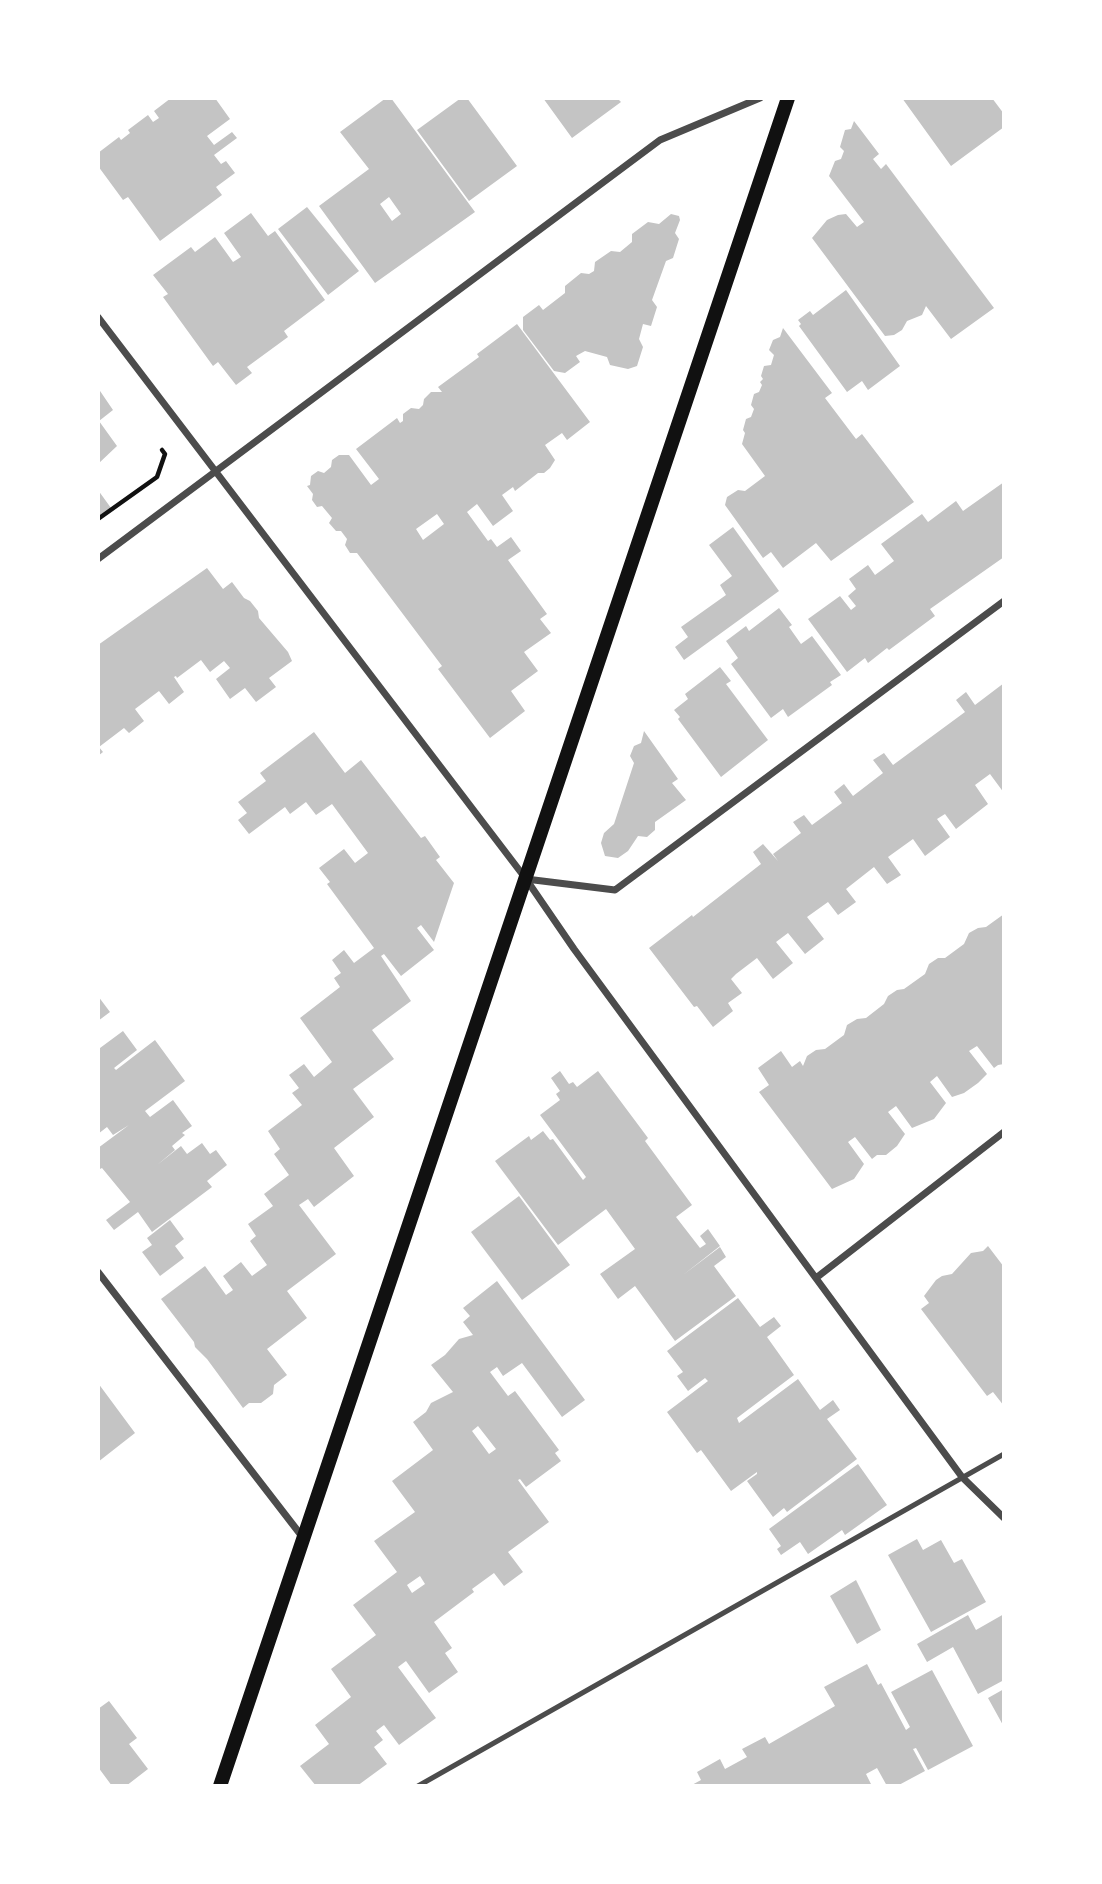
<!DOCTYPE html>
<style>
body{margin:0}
#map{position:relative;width:1102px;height:1884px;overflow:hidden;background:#fff;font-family:Arial,sans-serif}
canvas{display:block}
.frame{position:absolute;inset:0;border:100px solid #fff;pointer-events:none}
</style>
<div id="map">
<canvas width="1102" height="1884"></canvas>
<div class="frame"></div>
</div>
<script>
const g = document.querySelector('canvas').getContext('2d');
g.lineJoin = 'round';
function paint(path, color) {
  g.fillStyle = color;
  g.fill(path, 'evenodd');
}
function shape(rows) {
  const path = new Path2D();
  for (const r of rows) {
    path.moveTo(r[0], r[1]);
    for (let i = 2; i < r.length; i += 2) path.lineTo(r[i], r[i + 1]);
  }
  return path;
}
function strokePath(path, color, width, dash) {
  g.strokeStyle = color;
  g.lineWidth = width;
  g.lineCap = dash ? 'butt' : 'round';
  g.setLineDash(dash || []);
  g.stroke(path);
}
paint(shape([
 [171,98,215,98,230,119,207,136,214,145,232,132,237,138,214,155,221,164,226,161,235,173,216,187,222,195,160,241,128,197,123,200,98,166,98,153,119,137,121,140,130,133,128,130,148,115,153,122,159,118,154,111],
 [386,98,391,98,475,212,375,283,319,206,369,169,340,132],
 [389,197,401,214,392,221,380,204],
 [461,98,467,98,517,166,469,201,417,130],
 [543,98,617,98,621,102,572,138],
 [902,98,992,98,1004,114,1004,127,951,166],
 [854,121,879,154,873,159,881,169,886,164,994,308,951,339,926,306,922,315,907,321,902,330,894,335,885,336,812,238,827,220,838,215,846,214,857,227,864,222,829,176,835,161,841,159,844,151,840,147,845,130,851,129],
 [307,207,359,271,328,295,278,229],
 [251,213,268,236,275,231,325,300,284,331,288,337,247,367,252,373,236,385,218,362,213,366,163,297,168,294,153,275,191,247,195,252,215,237,233,262,241,257,224,233],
 [671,214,679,216,680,220,675,233,679,239,673,258,666,261,652,300,657,307,651,326,643,324,639,339,643,347,637,366,628,369,610,365,607,357,585,351,576,356,580,362,565,373,554,371,523,330,523,317,539,305,543,310,565,293,565,286,581,273,589,274,594,271,595,262,611,251,620,252,632,242,632,234,648,222,659,224],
 [846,290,900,366,868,390,862,381,847,392,799,326,801,324,798,320,810,311,813,315],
 [517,324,590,422,567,440,562,433,545,445,555,460,550,468,544,473,538,473,515,491,513,487,502,495,513,511,493,526,477,504,467,512,488,541,491,539,497,547,511,537,521,551,508,560,547,614,540,619,551,633,524,652,538,671,511,691,525,711,490,738,438,669,442,666,357,553,350,553,345,545,347,539,341,531,336,531,329,523,332,518,322,506,317,507,312,500,313,494,307,486,310,485,311,476,318,471,324,473,331,467,332,460,339,455,349,455,371,485,379,479,356,449,397,418,400,423,403,421,403,414,411,408,419,409,423,405,424,399,431,392,442,392,438,387,479,357,477,354],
 [437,514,444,524,423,540,416,529],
 [783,328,832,393,825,398,856,439,862,434,914,502,831,561,816,543,783,568,771,552,763,558,725,505,727,497,738,490,745,491,765,476,742,444,745,433,743,430,746,419,751,417,754,409,751,405,754,394,759,392,762,385,760,382,763,379,761,376,764,366,771,365,774,355,769,350,773,340,780,337],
 [98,388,113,410,99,421,117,446,98,464],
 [1004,482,1004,557,930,609,935,616,889,650,887,648,868,663,865,658,847,672,808,619,840,596,851,610,856,606,848,596,856,589,849,579,868,565,875,575,894,561,881,544,922,514,928,522,956,501,963,511],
 [98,490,111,508,98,520],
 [733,527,779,591,684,660,675,647,688,637,681,627,726,595,720,585,732,576,709,545],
 [207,568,223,589,232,582,244,598,250,601,258,611,259,618,288,652,292,661,269,678,276,687,256,702,245,688,230,699,216,679,230,668,224,661,210,672,201,660,177,678,176,676,174,677,184,692,169,704,159,691,135,709,144,721,129,733,124,728,99,747,103,752,98,756,98,645],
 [779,608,792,625,789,627,801,644,812,636,841,675,830,682,832,685,788,717,783,709,771,718,731,664,738,658,726,641,746,626,749,631],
 [720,667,731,681,726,684,768,740,721,777,678,719,680,717,674,710,688,699,685,694],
 [1004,683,1004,793,990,774,975,785,988,804,956,829,945,814,937,819,950,837,925,856,913,839,888,857,901,875,887,884,874,867,846,889,856,902,838,915,828,902,807,917,824,939,805,954,788,933,776,942,793,963,773,979,757,958,736,974,731,979,742,993,728,1003,733,1011,713,1027,697,1006,694,1007,649,948,692,915,693,917,761,864,753,852,763,844,778,861,773,854,801,833,793,822,804,815,812,825,842,803,834,792,844,784,853,796,883,773,873,760,884,753,893,765,965,712,956,700,966,692,975,705],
 [644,731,678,779,672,783,686,800,655,822,655,830,647,837,638,836,628,851,618,858,605,856,601,843,604,833,614,824,634,763,630,756,634,746,641,743],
 [314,732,345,773,361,760,421,838,425,836,440,857,436,860,454,883,434,942,421,925,417,928,434,950,401,976,384,954,381,956,411,1001,372,1030,394,1059,353,1089,374,1117,334,1148,354,1176,314,1207,308,1199,299,1205,336,1254,287,1291,307,1318,267,1349,287,1375,274,1385,273,1394,261,1403,249,1403,243,1408,207,1359,195,1347,194,1342,161,1299,205,1266,226,1295,233,1290,223,1276,241,1262,252,1276,267,1265,250,1241,256,1236,248,1224,273,1206,264,1194,289,1175,274,1154,280,1149,268,1131,302,1105,292,1093,299,1088,289,1075,304,1064,314,1077,332,1062,300,1018,340,987,334,978,341,973,332,960,344,950,354,963,374,948,327,884,330,882,319,868,344,849,355,863,368,853,332,804,316,815,306,802,290,814,285,807,249,834,238,820,247,813,238,802,266,781,260,773],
 [1004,914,1004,1064,998,1065,994,1068,977,1046,969,1051,987,1074,978,1083,964,1093,952,1097,937,1076,930,1082,946,1103,934,1119,912,1128,896,1106,888,1112,905,1134,897,1146,886,1155,877,1155,872,1159,855,1137,848,1142,864,1164,854,1179,832,1189,759,1092,769,1085,758,1068,781,1051,792,1067,800,1061,803,1066,807,1056,816,1050,825,1049,844,1035,847,1025,857,1019,866,1018,884,1004,888,996,897,990,904,989,925,974,929,964,938,958,945,958,964,944,969,933,978,928,986,927],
 [98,996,110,1012,98,1021],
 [123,1031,137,1050,114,1068,116,1070,155,1040,185,1081,145,1111,150,1117,173,1100,192,1126,182,1133,185,1135,172,1146,175,1150,157,1165,181,1146,187,1154,202,1143,210,1154,216,1150,227,1165,207,1181,212,1187,152,1232,138,1212,114,1230,106,1220,130,1202,102,1168,98,1170,98,1148,129,1125,113,1135,107,1127,98,1134,98,1046,100,1048],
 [560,1071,569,1084,573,1082,577,1087,598,1071,648,1138,645,1141,692,1205,676,1217,700,1248,706,1244,700,1236,708,1229,720,1246,683,1275,720,1247,726,1257,714,1266,736,1296,675,1341,635,1286,618,1299,600,1274,635,1249,606,1209,558,1245,495,1161,529,1136,531,1140,543,1131,550,1140,553,1139,583,1180,586,1177,540,1115,560,1100,556,1094,560,1091,551,1078],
 [519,1196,570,1265,522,1300,471,1232],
 [170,1220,184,1239,175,1246,184,1258,160,1276,142,1252,152,1245,147,1238],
 [988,1246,1004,1267,1004,1406,993,1392,987,1396,921,1309,929,1303,924,1296,936,1280,942,1276,952,1274,971,1253,983,1251],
 [497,1281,585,1400,562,1417,522,1363,503,1376,497,1367,490,1372,508,1396,515,1391,559,1450,555,1453,561,1461,526,1487,520,1479,518,1480,549,1522,508,1552,523,1572,504,1586,494,1573,472,1589,474,1592,434,1622,452,1648,445,1653,458,1672,429,1693,406,1661,398,1667,436,1718,399,1745,384,1725,376,1731,383,1740,374,1747,387,1764,357,1786,316,1786,300,1766,329,1744,315,1725,351,1697,331,1669,376,1635,353,1605,397,1572,374,1541,415,1512,392,1481,433,1450,413,1422,426,1412,431,1403,453,1392,431,1365,445,1355,459,1339,473,1335,463,1322,470,1316,463,1308],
 [478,1426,496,1449,489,1454,472,1431],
 [420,1576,425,1584,412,1593,407,1585],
 [738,1298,760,1327,774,1317,781,1326,767,1337,794,1375,737,1418,739,1423,798,1379,820,1410,833,1400,840,1410,827,1419,857,1459,787,1512,784,1508,773,1517,747,1481,757,1474,757,1472,731,1491,701,1450,697,1453,667,1412,708,1381,705,1378,688,1391,677,1376,683,1372,667,1351],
 [98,1383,135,1433,98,1462],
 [858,1464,887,1505,845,1535,842,1530,808,1554,800,1542,781,1555,777,1549,781,1546,769,1529],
 [917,1539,923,1550,941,1540,954,1563,962,1559,986,1602,931,1632,888,1555],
 [856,1580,881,1630,857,1644,830,1596],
 [1004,1614,1004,1680,978,1694,953,1647,927,1662,917,1644,968,1615,976,1630],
 [867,1664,878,1685,881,1683,906,1730,910,1727,891,1692,932,1670,973,1746,928,1770,916,1748,913,1749,925,1771,897,1786,887,1786,877,1768,866,1774,872,1786,690,1786,701,1780,697,1772,720,1759,725,1769,747,1757,742,1749,765,1737,769,1744,835,1706,824,1687],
 [1004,1689,1004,1727,988,1698],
 [109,1701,137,1738,129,1744,148,1769,126,1786,112,1786,98,1767,98,1709]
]), '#c4c4c4');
strokePath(shape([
 [98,519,157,477,165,454,162,450]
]), '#111', 4.5);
strokePath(shape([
 [418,1786,1004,1454]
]), '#4c4c4c', 5);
strokePath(shape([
 [98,317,526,879,574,949,962,1477,1004,1518],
 [98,559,660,140,760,98],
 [526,879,615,890,1004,601],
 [98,1272,304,1539],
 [816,1278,1004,1132]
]), '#4c4c4c', 7);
strokePath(shape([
 [220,1786,788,98]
]), '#111', 14);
</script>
